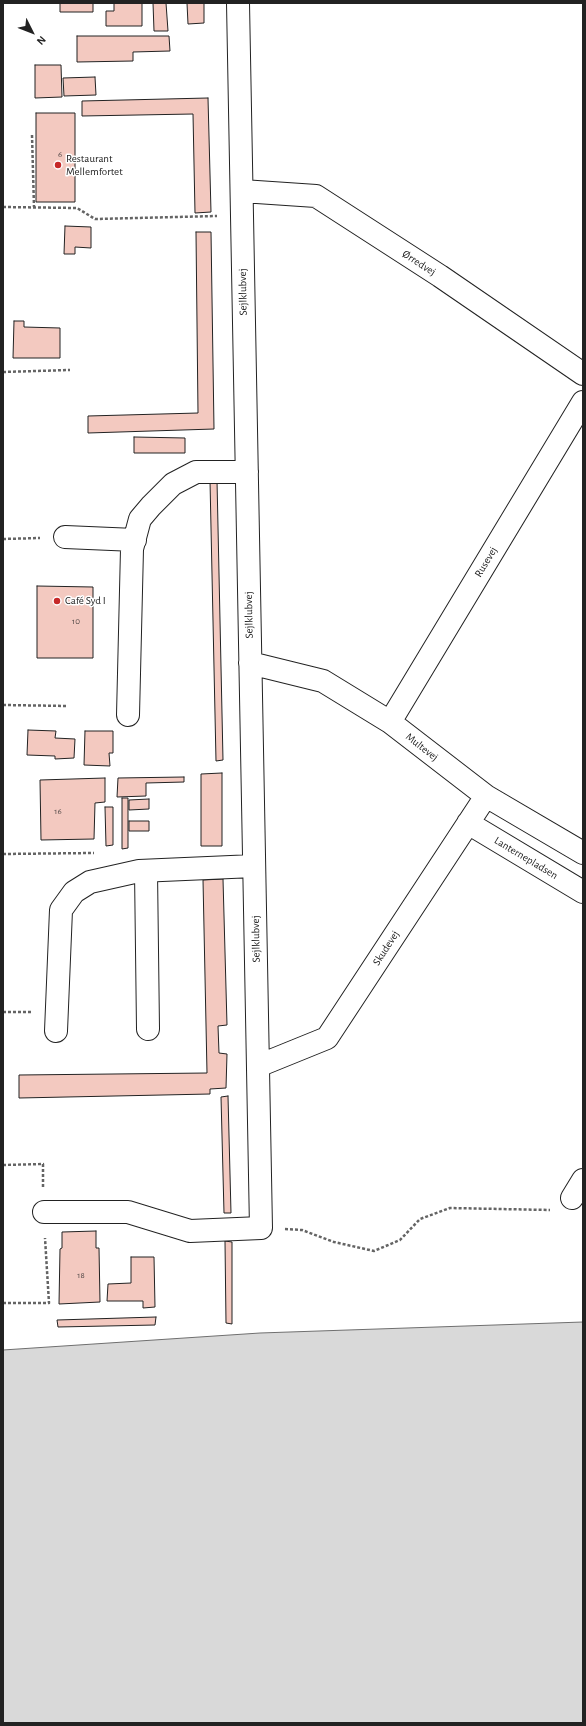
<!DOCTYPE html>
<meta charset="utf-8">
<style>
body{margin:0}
#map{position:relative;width:586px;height:1726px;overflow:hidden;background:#fff;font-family:"Alegreya Sans",sans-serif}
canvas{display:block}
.frame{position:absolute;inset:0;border:4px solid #222;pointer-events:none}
.north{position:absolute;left:12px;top:12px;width:40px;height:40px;-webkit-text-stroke:3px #fff;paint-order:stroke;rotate:132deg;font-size:11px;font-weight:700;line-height:16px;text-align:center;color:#222}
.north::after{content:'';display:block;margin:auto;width:14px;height:18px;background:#222;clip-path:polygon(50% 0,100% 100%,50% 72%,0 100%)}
</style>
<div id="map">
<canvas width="586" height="1726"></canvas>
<div class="frame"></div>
<div class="north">N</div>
</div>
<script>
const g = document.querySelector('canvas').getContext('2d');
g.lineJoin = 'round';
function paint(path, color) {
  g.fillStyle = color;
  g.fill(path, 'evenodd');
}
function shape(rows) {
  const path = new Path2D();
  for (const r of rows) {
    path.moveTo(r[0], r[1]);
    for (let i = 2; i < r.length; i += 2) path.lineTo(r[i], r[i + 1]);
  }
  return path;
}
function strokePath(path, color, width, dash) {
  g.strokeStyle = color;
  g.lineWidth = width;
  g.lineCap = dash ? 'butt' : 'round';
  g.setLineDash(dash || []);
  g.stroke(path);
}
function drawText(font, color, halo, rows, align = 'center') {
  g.font = font + ' "Alegreya Sans",sans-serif';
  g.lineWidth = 3;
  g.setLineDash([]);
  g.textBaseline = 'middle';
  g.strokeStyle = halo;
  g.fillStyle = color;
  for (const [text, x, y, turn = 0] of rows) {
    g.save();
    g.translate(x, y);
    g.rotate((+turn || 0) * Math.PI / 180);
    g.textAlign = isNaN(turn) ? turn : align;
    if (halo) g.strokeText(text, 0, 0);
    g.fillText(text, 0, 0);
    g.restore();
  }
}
const water = shape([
 [583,1322,583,1723,3,1723,3,1350,260,1333,583,1322]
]);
paint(water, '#d9d9d9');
strokePath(water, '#6f6f6f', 1);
const building = shape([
 [60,3,93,3,93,12,60,12,60,3],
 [114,3,142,3,142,26,106,26,106,11,114,11,114,3],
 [153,3,166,3,168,31,154,31,153,3],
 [187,3,204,3,204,23,188,24,187,3],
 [77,36,169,36,170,51,133,52,133,61,77,62,77,36],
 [35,65,61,65,62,97,35,98,35,65],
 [95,77,96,95,64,96,63,78,95,77],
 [208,98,211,212,195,213,193,114,82,116,82,101,208,98],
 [36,113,75,113,75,202,36,202,36,113],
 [65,226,91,227,91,248,75,247,75,254,64,254,65,226],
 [196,232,211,232,214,429,88,433,88,416,198,413,196,232],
 [14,321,24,321,24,327,60,328,60,358,13,358,14,321],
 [134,437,185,438,185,453,134,453,134,437],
 [217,480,223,760,216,761,210,481,217,480],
 [37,586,93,587,93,658,37,658,37,586],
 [28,730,56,731,55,738,75,739,74,758,55,759,55,756,27,755,28,730],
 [85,731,113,731,113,753,109,753,110,766,84,765,85,731],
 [222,773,222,846,201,846,201,774,222,773],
 [184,777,184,782,146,783,146,796,117,797,118,778,184,777],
 [105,778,105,802,95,803,94,839,41,840,40,780,105,778],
 [122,798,128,798,128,848,122,849,122,798],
 [149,799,149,809,129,810,129,800,149,799],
 [105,807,113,807,113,845,106,846,105,807],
 [129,821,149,821,149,831,129,831,129,821],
 [223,879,227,1025,218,1026,219,1053,227,1054,226,1088,210,1089,210,1094,19,1098,19,1075,207,1073,203,880,223,879],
 [228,1096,231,1213,224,1213,221,1097,228,1096],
 [96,1231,96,1248,99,1248,100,1302,59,1304,60,1249,62,1248,62,1232,96,1231],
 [225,1241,232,1242,232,1324,226,1323,225,1241],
 [131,1257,154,1257,155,1307,143,1308,143,1301,107,1301,108,1284,131,1283,131,1257],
 [156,1317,155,1325,58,1327,57,1320,156,1317]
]);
paint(building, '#f3c9c0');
strokePath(building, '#222', 1);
const minor = shape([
 [242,191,316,196,440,276,583,374],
 [65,537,135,540],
 [250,663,323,681,390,722,486,796,583,853],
 [128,715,132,549,140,519,151,506,173,484,196,472,247,472],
 [390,722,583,402],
 [468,823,583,892],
 [146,871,148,1029],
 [56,1031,61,910,74,892,90,882,139,871,254,866],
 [258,1066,327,1038,486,796],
 [572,1198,583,1180],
 [44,1212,128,1212,190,1231,261,1228,238,3]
]);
strokePath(minor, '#222', 24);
strokePath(shape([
 [32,135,34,207],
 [3,207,77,208,95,219,217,216],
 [3,372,70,370],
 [3,539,40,538],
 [3,705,68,706],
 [3,854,94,853],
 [3,1012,32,1012],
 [3,1165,43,1164,43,1187],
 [285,1229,302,1230,334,1242,374,1251,400,1240,420,1219,450,1208,550,1210],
 [3,1303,49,1303,45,1238]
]), '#646464', 2.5, [3, 2]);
strokePath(minor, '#fff', 22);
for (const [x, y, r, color] of [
 [58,165,4,"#c62828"],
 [57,601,4,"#c62828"]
]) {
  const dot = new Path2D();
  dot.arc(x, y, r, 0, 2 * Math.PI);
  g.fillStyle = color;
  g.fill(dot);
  strokePath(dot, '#fff', 1.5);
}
drawText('9px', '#564c4a', null, [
 ["6",60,154],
 ["10",76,621],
 ["16",58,811],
 ["18",81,1275]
]);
drawText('11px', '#222', '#fff', [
 ["Restaurant",66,159],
 ["Mellemfortet",66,172],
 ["Café Syd I",65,601]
], 'left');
drawText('11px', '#222', '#fff', [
 ["Ørredvej",419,263,33],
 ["Sejlklubvej",243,292,-91],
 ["Rusevej",486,562,-59],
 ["Sejlklubvej",249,615,-91],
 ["Multevej",422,747,38],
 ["Lanternepladsen",526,858,31],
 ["Sejlklubvej",256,939,-91],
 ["Skudevej",386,948,-57]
]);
</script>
